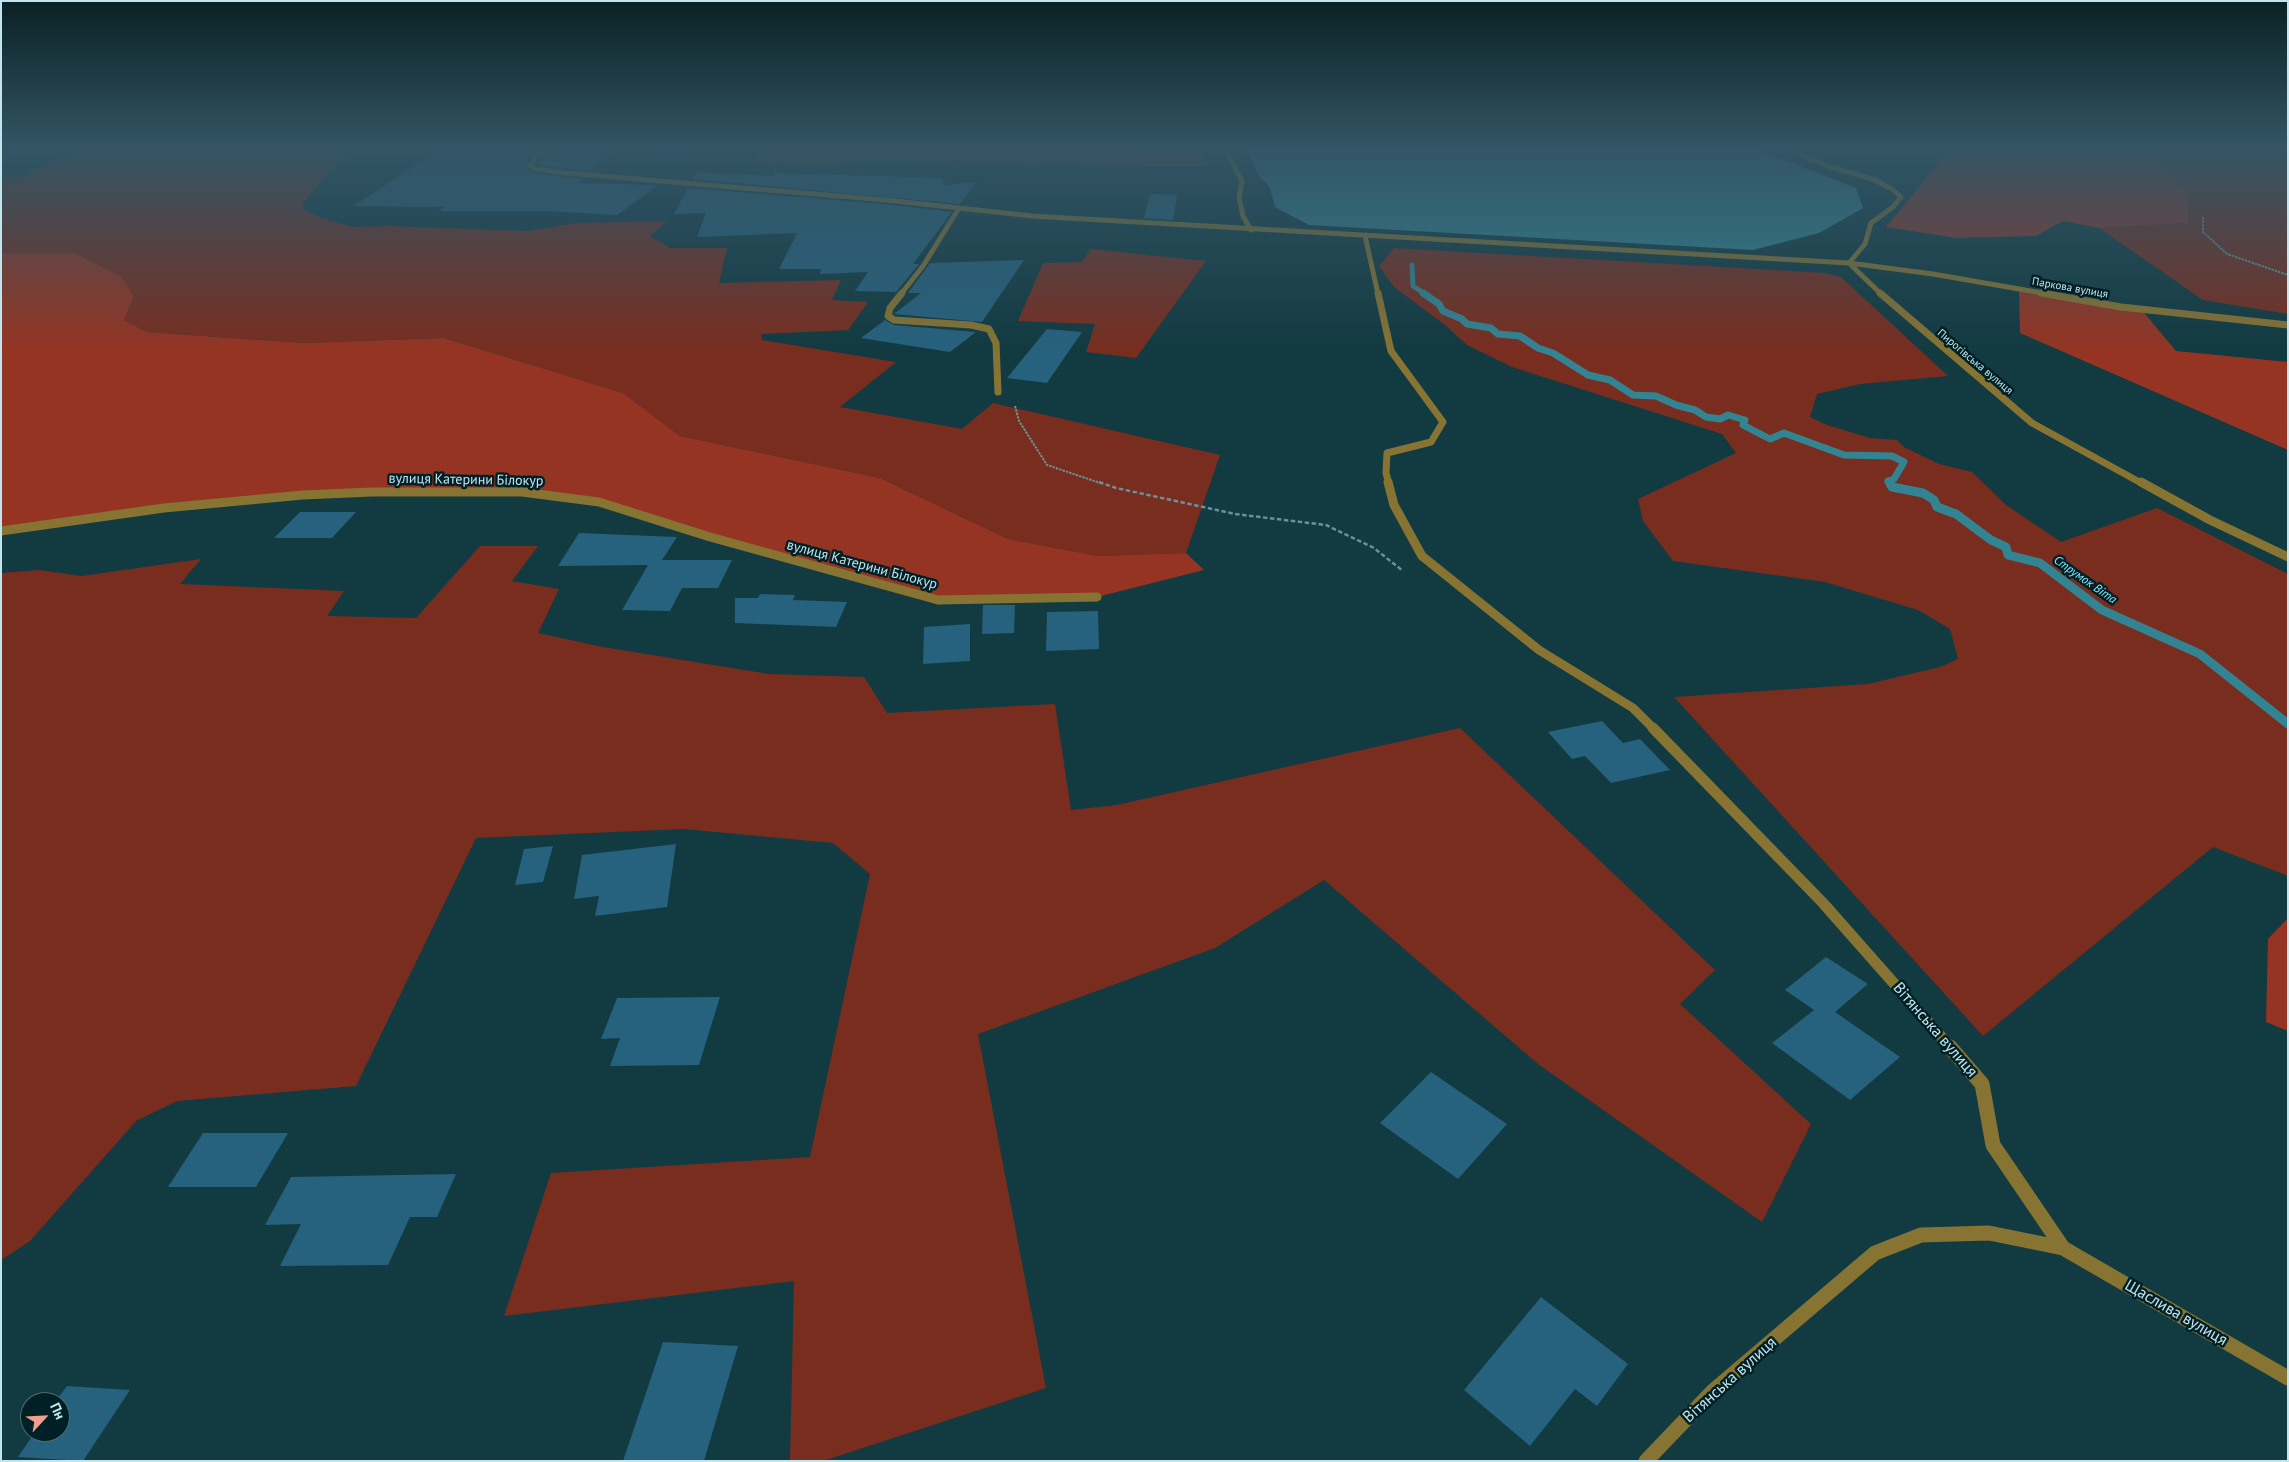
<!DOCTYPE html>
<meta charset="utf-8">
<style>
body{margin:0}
#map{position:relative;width:2289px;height:1462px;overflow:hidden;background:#123a41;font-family:"PT Sans",sans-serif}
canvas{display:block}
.frame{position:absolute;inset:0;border:2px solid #c2e4ec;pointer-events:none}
.north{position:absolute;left:20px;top:1392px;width:50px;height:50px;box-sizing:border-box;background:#012026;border:1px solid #4e6e75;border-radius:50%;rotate:65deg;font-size:14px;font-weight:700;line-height:20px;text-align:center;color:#c2e4ec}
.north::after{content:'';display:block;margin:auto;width:18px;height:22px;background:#f49d8b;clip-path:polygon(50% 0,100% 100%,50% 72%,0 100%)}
</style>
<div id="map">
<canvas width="2289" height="1462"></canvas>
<div class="frame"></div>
<div class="north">Пн</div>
</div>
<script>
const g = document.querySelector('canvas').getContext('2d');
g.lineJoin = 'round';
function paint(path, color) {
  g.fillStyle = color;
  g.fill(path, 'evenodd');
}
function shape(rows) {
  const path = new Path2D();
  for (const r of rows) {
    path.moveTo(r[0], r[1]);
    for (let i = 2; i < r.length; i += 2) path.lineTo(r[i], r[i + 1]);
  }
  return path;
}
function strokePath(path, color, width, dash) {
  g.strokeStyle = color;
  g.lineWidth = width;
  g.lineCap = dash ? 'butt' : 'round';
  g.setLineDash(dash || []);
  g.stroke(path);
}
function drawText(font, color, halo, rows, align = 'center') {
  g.font = font + ' "PT Sans",sans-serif';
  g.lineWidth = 5;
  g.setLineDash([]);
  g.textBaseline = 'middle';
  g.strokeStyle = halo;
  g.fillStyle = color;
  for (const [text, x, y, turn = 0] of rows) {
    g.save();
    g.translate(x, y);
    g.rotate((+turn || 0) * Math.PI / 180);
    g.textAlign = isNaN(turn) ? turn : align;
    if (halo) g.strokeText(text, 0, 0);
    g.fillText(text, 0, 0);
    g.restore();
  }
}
paint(shape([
 [2,148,357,148,332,168,305,201,302,209,321,218,353,227,388,226,527,231,576,223,667,221,650,236,670,248,727,248,719,283,841,280,832,300,868,302,848,330,761,334,762,340,896,362,840,407,962,429,993,403,1220,455,1186,553,1098,556,1008,539,880,478,680,436,623,393,444,338,303,343,147,332,124,320,134,296,122,277,75,253,1,253,1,178,22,177,75,151,1,152],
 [620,148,1141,148,1142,166,865,159,821,166,754,162,757,153,616,155],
 [2138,148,2288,148,2288,314,2203,300,2099,228,2188,223,2189,194],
 [1394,248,1825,273,1841,277,1948,376,1860,384,1817,394,1810,417,1827,425,1870,438,1897,440,1904,447,1939,464,1972,472,2006,505,2061,542,2157,508,2288,574,2288,876,2213,847,1983,1036,1674,697,1868,684,1940,667,1958,659,1950,629,1918,610,1825,582,1673,561,1643,521,1638,499,1736,453,1722,434,1512,367,1467,345,1445,325,1394,287,1379,266],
 [1091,249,1206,261,1136,358,1086,352,1095,324,1018,321,1043,263,1082,262],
 [480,546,538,546,512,581,559,589,538,633,603,647,769,674,864,677,887,713,1055,704,1071,810,1117,805,1460,728,1715,970,1680,1004,1811,1124,1762,1222,1538,1064,1324,880,1215,948,978,1034,1046,1388,823,1461,790,1461,794,1281,504,1316,551,1173,810,1157,870,874,833,843,684,829,476,838,356,1086,177,1101,136,1121,30,1241,1,1260,1,573,39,570,82,576,201,559,180,584,344,591,327,616,416,618]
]), '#782d1f');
paint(shape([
 [1141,148,1199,148,1207,166,1142,166],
 [1934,148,2138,148,2189,194,2188,223,2099,228,2063,221,2036,236,1956,238,1886,227,1946,154],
 [1,253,75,253,122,277,134,296,124,320,147,332,303,343,444,338,623,393,680,436,880,478,1008,539,1098,556,1186,553,1204,570,1097,597,938,600,599,502,522,492,303,495,1,531],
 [2019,290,2141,309,2176,351,2288,362,2288,450,2020,333],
 [2288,918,2288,1031,2266,1022,2268,939]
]), '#953422');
paint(shape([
 [1246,148,1754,148,1856,188,1863,208,1819,233,1753,250,1309,225,1275,207,1270,188,1257,173]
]), '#338493');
strokePath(shape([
 [1412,265,1413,286,1425,294]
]), '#338493', 5);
strokePath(shape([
 [1423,293,1439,304,1443,311,1462,319,1467,324,1491,328,1498,334,1520,336,1538,348,1553,353,1588,375,1610,380,1633,395,1656,396,1676,405,1695,410,1706,417,1720,419,1728,415,1745,420,1743,425,1770,439,1784,433,1844,455,1892,456,1904,462,1894,479,1888,481,1890,484]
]), '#338493', 7);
strokePath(shape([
 [1889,482,1892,487,1923,493,1934,500,1937,507,1956,514,1991,540,2006,547,2008,555,2040,563,2102,610,2200,654,2288,724]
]), '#338493', 9);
paint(shape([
 [453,148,541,148,530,156,526,165,527,169,534,173,583,179,579,183,658,185,617,215,550,211,438,211,444,207,353,206,435,153,444,153],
 [605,155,591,171,536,165,545,156],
 [697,172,773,176,775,173,943,178,944,185,977,182,960,204,693,179],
 [688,188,886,204,952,212,913,264,919,264,896,292,855,291,868,272,820,274,821,269,779,269,797,233,697,237,706,213,674,214],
 [1150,194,1177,195,1173,220,1144,218],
 [1024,260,982,322,894,314,921,293,908,293,930,263],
 [885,320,894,325,976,332,950,352,861,338],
 [1047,329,1082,332,1047,383,1007,378],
 [300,512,356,512,332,538,274,538],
 [579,533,677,537,662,560,732,560,718,588,682,588,670,611,622,610,648,565,558,566],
 [760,594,795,595,793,600,847,602,836,627,735,623,735,598,758,598],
 [983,605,1015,605,1014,633,982,634],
 [1098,611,1099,649,1046,651,1047,612],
 [970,624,970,661,923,664,924,627],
 [1602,721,1623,743,1640,739,1670,770,1611,783,1585,756,1572,759,1548,732],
 [676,844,667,907,595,916,599,896,574,899,582,855],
 [553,846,543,882,515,885,524,849],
 [1826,957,1868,984,1835,1012,1900,1057,1850,1100,1772,1043,1814,1010,1785,990],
 [720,997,699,1065,610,1066,620,1038,601,1039,617,998],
 [1431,1072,1507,1124,1458,1179,1380,1123],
 [203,1133,288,1133,256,1187,168,1187],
 [456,1174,437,1217,410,1217,388,1265,280,1266,301,1224,265,1225,291,1177],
 [1541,1297,1628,1364,1597,1406,1575,1389,1530,1446,1464,1390],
 [663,1342,738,1346,704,1461,623,1461],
 [67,1386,130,1390,83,1461,18,1457,35,1432,60,1432,60,1402,55,1402]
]), '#26617d');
strokePath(shape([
 [2203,217,2203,232,2227,254,2288,275],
 [1015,406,1019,421,1047,465,1103,484]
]), '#6b9097', 2, [2.5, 1]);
strokePath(shape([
 [1099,482,1116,488,1235,514,1326,525,1374,548,1403,571]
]), '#6b9097', 2.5, [4.5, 2.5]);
strokePath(shape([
 [1225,148,1242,181,1239,198,1243,216,1251,230]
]), '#877332', 5);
strokePath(shape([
 [548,148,535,158,530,166,535,169,566,173,886,200,1032,216,1849,263,1933,274,2048,294],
 [1786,148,1828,166,1875,180,1892,189,1901,197,1893,207,1871,223,1865,244,1849,263,1881,294],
 [1365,236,1378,294],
 [901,294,923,266,959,208]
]), '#877332', 5);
strokePath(shape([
 [902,293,890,308,888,316,894,320,971,325,989,329,996,343,998,392],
 [1378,293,1391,351,1443,422,1431,442,1387,453,1386,473,1389,484],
 [1880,293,2032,423,2143,484],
 [2041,293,2121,307,2288,325]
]), '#877332', 7);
strokePath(shape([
 [1388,482,1394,505,1422,556,1539,650,1633,708,1654,729],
 [2141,482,2210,520,2288,557],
 [1,531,164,508,303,495,372,492,522,492,599,502,710,537,938,600,1097,597]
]), '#877332', 9);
strokePath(shape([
 [1653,728,1823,903,1951,1048]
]), '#877332', 11);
strokePath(shape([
 [1950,1047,1982,1084,1993,1145,2063,1248],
 [1646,1461,1713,1391,1875,1253,1921,1235,1989,1233,2063,1248,2288,1378]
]), '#877332', 15);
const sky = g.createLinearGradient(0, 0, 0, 352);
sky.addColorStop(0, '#0a2024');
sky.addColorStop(0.42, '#335565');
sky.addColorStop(1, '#33556500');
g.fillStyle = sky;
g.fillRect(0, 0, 2289, 352);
drawText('11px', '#c2e4ec', '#012026', [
 ["Паркова вулиця",2070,288,10],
 ["Пирогівська вулиця",1975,362,40]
]);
drawText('italic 12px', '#82e8fc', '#012026', [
 ["Струмок Віта",2085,580,35]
]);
drawText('14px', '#c2e4ec', '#012026', [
 ["вулиця Катерини Білокур",466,480,1],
 ["вулиця Катерини Білокур",862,565,15]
]);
drawText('16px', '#c2e4ec', '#012026', [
 ["Вітянська вулиця",1935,1030,49],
 ["Щаслива вулиця",2176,1313,30],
 ["Вітянська вулиця",1730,1380,-42]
]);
</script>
